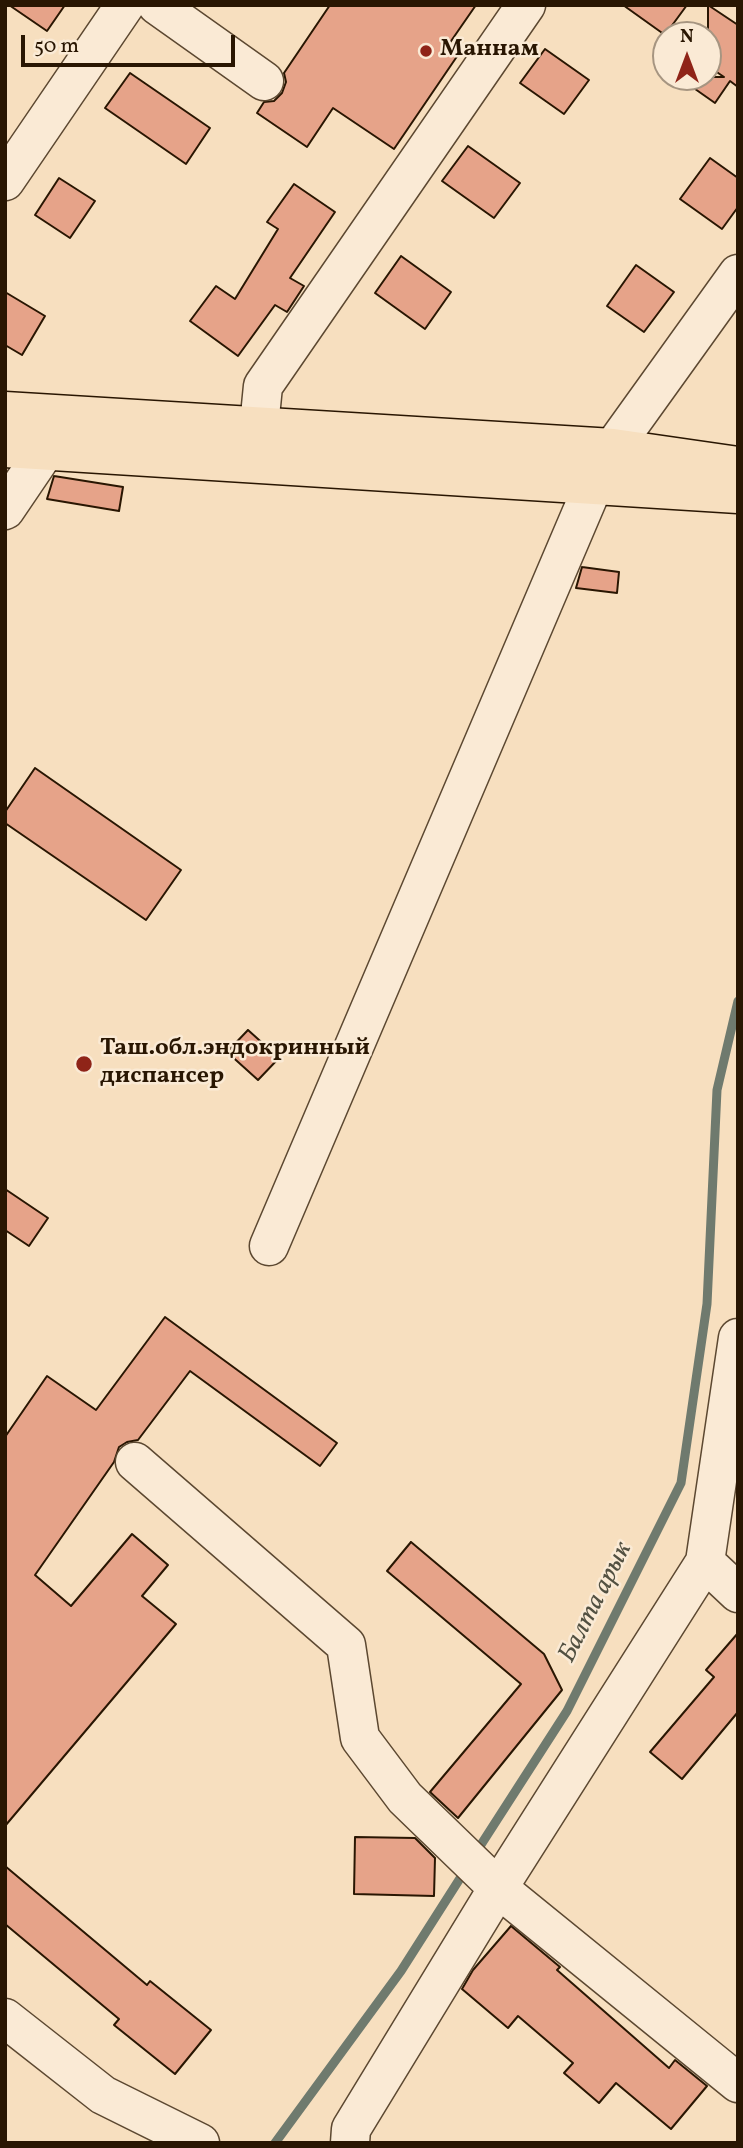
<!DOCTYPE html>
<meta charset="utf-8">
<style>
body{margin:0}
#map{position:relative;width:743px;height:2148px;overflow:hidden;background:#f7dfbf;font-family:Vollkorn,serif}
canvas{display:block}
.frame{position:absolute;inset:0;border:7px solid #291602;pointer-events:none}
.north{position:absolute;left:652px;top:21px;width:70px;height:70px;box-sizing:border-box;background:#faead5;border:2px solid #a69581;border-radius:50%;rotate:0deg;font-size:19px;font-weight:700;line-height:28px;text-align:center;color:#291602}
.north::after{content:'';display:block;margin:auto;width:24px;height:32px;background:#8f2418;clip-path:polygon(50% 0,100% 100%,50% 72%,0 100%)}
.scale{position:absolute;left:21px;top:35px;width:214px;height:32px;box-sizing:border-box;border:4px solid #291602;border-top:0;padding-left:9px;font-size:21px;line-height:24px;white-space:nowrap;color:#291602;-webkit-text-stroke:5px #faead5;paint-order:stroke}
</style>
<div id="map">
<canvas width="743" height="2148"></canvas>
<div class="frame"></div>
<div class="north">N</div>
<div class="scale">50 m</div>
</div>
<script>
const g = document.querySelector('canvas').getContext('2d');
g.lineJoin = 'round';
function shape(rows) {
  const path = new Path2D();
  for (const r of rows) {
    path.moveTo(r[0], r[1]);
    for (let i = 2; i < r.length; i += 2) path.lineTo(r[i], r[i + 1]);
  }
  return path;
}
function strokePath(path, color, width, dash) {
  g.strokeStyle = color;
  g.lineWidth = width;
  g.lineCap = dash ? 'butt' : 'round';
  g.setLineDash(dash || []);
  g.stroke(path);
}
function paint(path, color) {
  g.fillStyle = color;
  g.fill(path, 'evenodd');
}
function drawText(font, color, halo, rows, align = 'center') {
  g.font = font + ' Vollkorn,serif';
  g.lineWidth = 5;
  g.setLineDash([]);
  g.textBaseline = 'middle';
  g.strokeStyle = halo;
  g.fillStyle = color;
  for (const [text, x, y, turn = 0] of rows) {
    g.save();
    g.translate(x, y);
    g.rotate((+turn || 0) * Math.PI / 180);
    g.textAlign = isNaN(turn) ? turn : align;
    if (halo) g.strokeText(text, 0, 0);
    g.fillText(text, 0, 0);
    g.restore();
  }
}
strokePath(shape([
 [475,1854,567,1711,681,1483,707,1304,717,1090,738,1001],
 [275,2143,401,1971,466,1869]
]), '#6f7a6e', 9);
const building = shape([
 [9,5,65,5,47,31,9,5],
 [330,5,476,5,449,44,460,52,394,149,333,108,307,147,257,113,264,102,274,101,282,93,286,82,284,73,330,5],
 [623,5,687,5,665,35,623,5],
 [708,5,738,25,738,87,730,81,715,103,678,77,724,77,708,66,708,5],
 [545,49,589,80,564,114,520,83,545,49],
 [130,73,210,128,186,164,105,108,130,73],
 [468,146,520,183,494,218,442,181,468,146],
 [710,158,738,178,738,207,722,229,680,199,710,158],
 [59,178,95,201,70,238,35,215,59,178],
 [294,184,335,212,290,278,304,286,287,312,275,305,238,356,190,321,216,286,235,299,278,229,267,222,294,184],
 [401,256,451,292,425,329,375,293,401,256],
 [636,265,674,292,644,332,607,306,636,265],
 [5,292,45,316,22,355,5,345,5,292],
 [54,476,123,487,119,511,47,499,54,476],
 [582,567,619,572,617,593,576,588,582,567],
 [35,768,181,870,146,920,5,823,5,812,35,768],
 [248,1030,279,1058,258,1080,227,1052,248,1030],
 [5,1189,48,1218,29,1246,5,1230,5,1189],
 [165,1317,337,1443,320,1466,190,1371,138,1440,127,1442,119,1447,114,1462,35,1575,71,1606,132,1534,168,1565,142,1596,176,1624,5,1826,5,1437,47,1376,96,1410,165,1317],
 [411,1542,544,1654,562,1690,458,1818,430,1792,521,1684,387,1571,411,1542],
 [738,1633,738,1712,682,1779,650,1752,714,1677,706,1670,738,1633],
 [355,1837,415,1838,435,1858,434,1896,354,1894,355,1837],
 [5,1866,147,1985,150,1981,211,2030,175,2074,114,2025,119,2019,5,1924,5,1866],
 [511,1926,560,1967,557,1970,669,2068,675,2060,707,2086,671,2129,616,2083,599,2103,564,2073,573,2063,518,2016,508,2028,462,1989,473,1970,511,1926]
]);
paint(building, '#e6a389');
strokePath(building, '#291602', 2);
const minor = shape([
 [157,5,264,81],
 [5,181,125,5],
 [259,426,263,386,526,5],
 [5,510,45,451],
 [269,1246,593,486,613,448,738,274],
 [135,1462,346,1645,360,1738,405,1798,498,1888,738,2083],
 [705,1562,738,1593],
 [5,2018,103,2095,200,2143],
 [350,2143,351,2129,498,1888,705,1562,738,1338]
]);
const major = shape([
 [5,411,613,448,738,466],
 [5,448,738,494]
]);
strokePath(minor, '#5c4831', 41);
strokePath(major, '#291602', 41);
strokePath(minor, '#faead5', 38);
strokePath(major, '#f7dfbf', 38);
for (const [x, y, r, color] of [
 [426,51,7,"#8f2418"],
 [84,1064,9,"#8f2418"]
]) {
  const dot = new Path2D();
  dot.arc(x, y, r, 0, 2 * Math.PI);
  g.fillStyle = color;
  g.fill(dot);
  strokePath(dot, '#faead5', 2.5);
}
drawText('bold 24px', '#291602', '#faead5', [
 ["Маннам",440,51],
 ["Таш.обл.эндокринный",100,1050],
 ["диспансер",100,1078]
], 'left');
drawText('italic 26px', '#525041', '#faead5', [
 ["Балта арык",597,1603,-63]
]);
</script>
